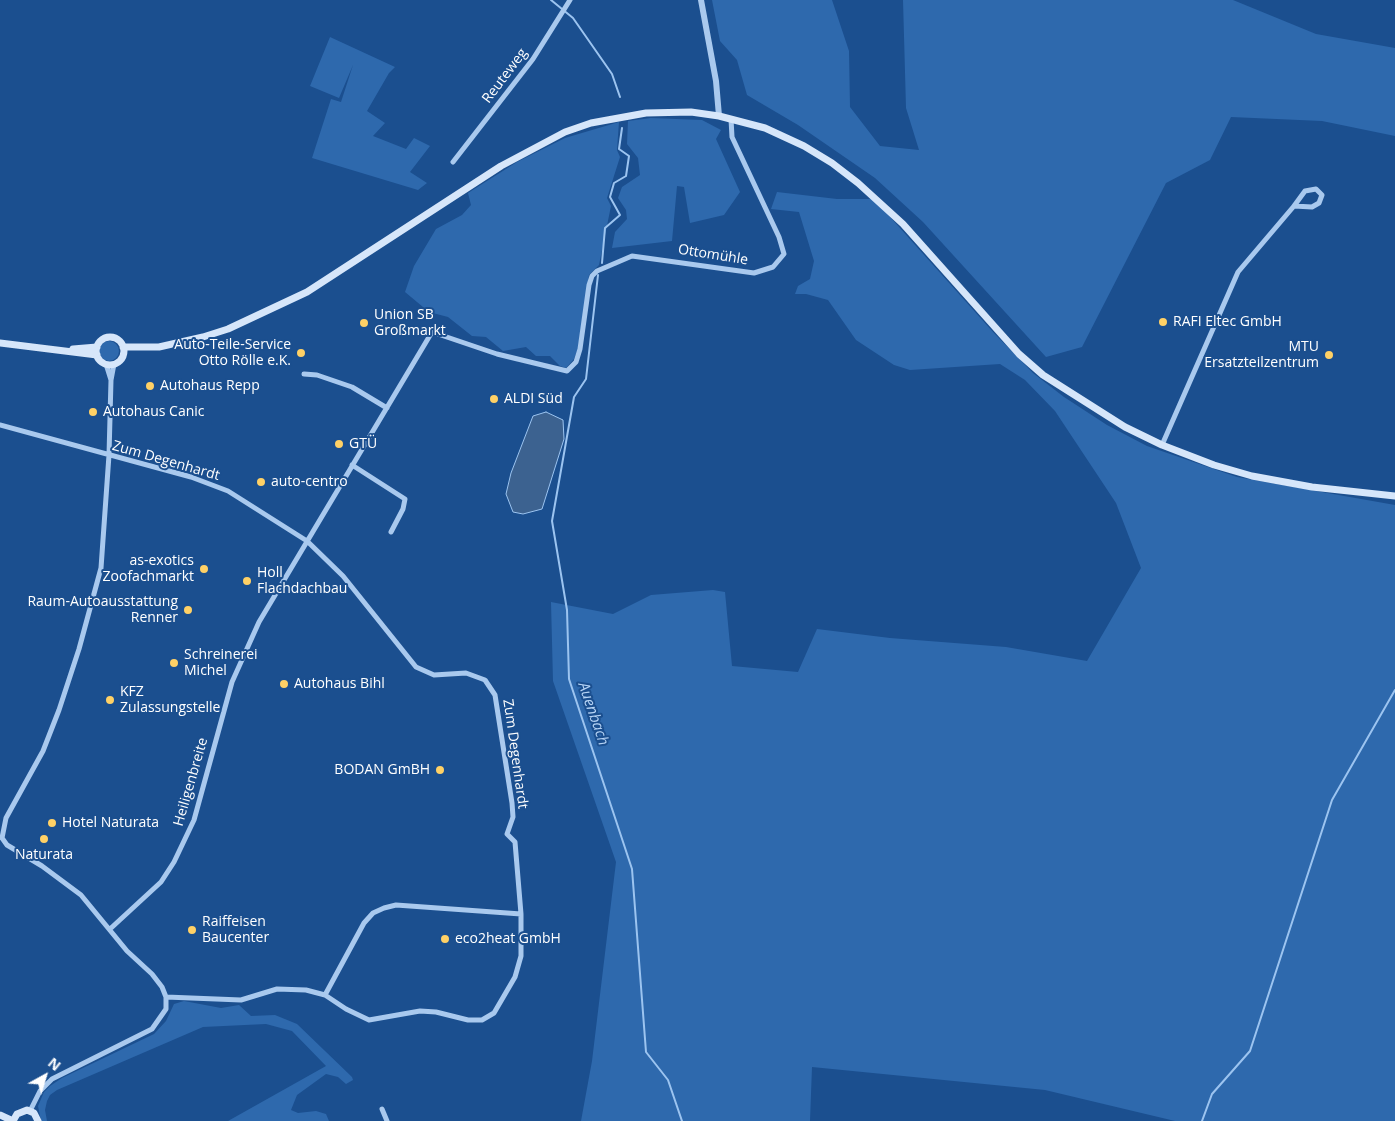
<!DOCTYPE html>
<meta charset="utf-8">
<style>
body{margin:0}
#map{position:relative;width:1395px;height:1121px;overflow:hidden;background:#1b4f8f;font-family:"Open Sans",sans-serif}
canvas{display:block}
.north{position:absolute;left:20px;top:1051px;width:50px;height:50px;-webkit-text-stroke:4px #1b4f8f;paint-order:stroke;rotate:39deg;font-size:14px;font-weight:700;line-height:20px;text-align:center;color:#fff}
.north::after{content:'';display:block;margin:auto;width:18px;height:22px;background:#fff;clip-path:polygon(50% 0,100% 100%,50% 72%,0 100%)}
</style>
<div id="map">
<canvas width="1395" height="1121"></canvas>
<div class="north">N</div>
</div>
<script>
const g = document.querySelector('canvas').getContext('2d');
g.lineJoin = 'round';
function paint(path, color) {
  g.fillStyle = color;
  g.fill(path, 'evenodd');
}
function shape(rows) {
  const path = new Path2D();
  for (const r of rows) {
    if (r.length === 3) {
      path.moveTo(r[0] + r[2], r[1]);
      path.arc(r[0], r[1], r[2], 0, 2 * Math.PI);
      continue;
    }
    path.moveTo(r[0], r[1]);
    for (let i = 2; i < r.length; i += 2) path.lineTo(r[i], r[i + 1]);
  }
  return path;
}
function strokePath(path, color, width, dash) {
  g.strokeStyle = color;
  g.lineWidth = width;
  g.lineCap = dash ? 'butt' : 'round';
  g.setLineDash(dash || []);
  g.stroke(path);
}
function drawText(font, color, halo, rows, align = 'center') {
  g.font = font + ' "Open Sans",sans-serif';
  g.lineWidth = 4;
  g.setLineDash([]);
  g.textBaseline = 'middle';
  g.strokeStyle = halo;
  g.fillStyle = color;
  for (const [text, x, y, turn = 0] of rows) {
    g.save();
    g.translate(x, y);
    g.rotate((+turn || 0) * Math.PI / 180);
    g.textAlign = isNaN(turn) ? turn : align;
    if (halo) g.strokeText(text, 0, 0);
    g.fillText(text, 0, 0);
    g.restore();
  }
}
paint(shape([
 [712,0,832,0,849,51,850,107,880,146,919,150,906,108,903,0,1233,0,1316,34,1395,48,1395,136,1322,121,1231,117,1210,160,1166,183,1082,347,1046,357,923,222,875,178,798,125,747,95,737,60,720,41],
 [330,37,395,67,389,73,367,111,385,123,373,136,406,149,414,138,430,146,410,172,427,183,418,190,312,158,331,99,341,102,353,65,339,98,310,86],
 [651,118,702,120,721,130,716,139,740,192,724,215,690,223,684,187,677,186,672,241,612,248,615,232,627,219,626,210,618,198,622,187,640,175,638,158,627,144,628,121],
 [619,122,617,150,620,157,607,198,611,206,599,265,589,275,578,348,574,359,566,368,560,366,550,356,536,356,526,347,503,351,486,337,472,336,448,317,429,312,405,292,414,266,436,229,462,215,471,205,468,193,517,162,565,138],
 [777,192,837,199,874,199,993,332,1033,373,1064,397,1107,425,1147,446,1237,477,1395,505,1395,1121,1175,1121,1045,1090,812,1067,810,1121,581,1121,592,1061,616,862,553,681,551,602,613,614,651,595,713,590,725,592,732,666,798,672,817,629,890,638,1006,647,1087,661,1141,568,1116,503,1055,411,1025,380,1000,364,910,370,894,365,856,340,828,300,806,294,795,294,798,286,810,279,814,261,799,212,771,209],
 [109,351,10],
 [184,1001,221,1008,239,1005,251,1016,275,1015,297,1024,352,1077,353,1080,346,1084,338,1077,326,1074,297,1095,291,1110,298,1113,316,1111,326,1114,329,1121,228,1121,326,1066,292,1031,266,1024,203,1027,57,1090,50,1095,47,1101,45,1110,47,1121,41,1121,38,1106,44,1092,50,1086,62,1078,154,1034,166,1021,174,1004]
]), '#2e69ad');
const water = shape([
 [546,412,563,420,564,439,542,509,523,514,513,512,506,494,511,473,533,416,546,412]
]);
paint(water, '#3c6290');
strokePath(water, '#9cc4f0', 1);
strokePath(shape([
 [551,0,573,18,612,74,620,97],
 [602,263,605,228,620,215,610,197,614,183,626,176,629,156,619,149,622,128],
 [598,275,586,379,574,397,552,521,567,610,569,679,632,869,646,1052,668,1080,682,1121],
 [1202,1121,1212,1094,1250,1051,1332,800,1395,690]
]), '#9cc4f0', 2);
strokePath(shape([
 [453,162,533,59,570,0],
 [106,364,111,380],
 [304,374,317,375,352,387,387,408],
 [0,425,191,477,228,491,307,541,343,576,416,667,434,675,466,673,485,680,495,695,512,803,513,817,507,834,515,842,521,914,396,905,384,908,373,913,364,923,325,995],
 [1162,445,1238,272,1294,206,1312,207,1319,203,1322,195,1316,189,1305,191,1294,206],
 [352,465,405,499,403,509,391,532],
 [2,838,6,818,43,751,59,710,79,649,101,568,109,455,111,380,114,364],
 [2,838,7,845,42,866,81,895,127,951,152,974,162,987,166,997,166,1009,152,1029,52,1079,40,1091,30,1111],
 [110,929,161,882,174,862,194,820,232,682,259,622,432,332,497,354,567,371,576,362,580,349,589,285,592,276,597,271,632,256,754,273,773,267,784,254,779,237,732,137,731,119],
 [166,997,241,1000,277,989,306,990,325,995,346,1009,369,1020,420,1011,436,1012,468,1020,482,1020,494,1013,515,977,521,956,521,914],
 [382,1109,387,1121]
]), '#a9c9ee', 5);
strokePath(shape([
 [701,0,716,81,719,116]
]), '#a9c9ee', 6);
strokePath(shape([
 [110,351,14],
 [0,343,97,355],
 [123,347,159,347,203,337,228,329,307,292,501,166,565,132,591,123,646,113,691,112,719,116,765,128,804,146,832,163,858,183,903,224,1019,354,1043,375,1125,427,1162,445,1214,465,1252,476,1312,487,1395,496],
 [73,349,97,347],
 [0,1115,13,1121],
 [13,1121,17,1114,27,1110,34,1113,38,1121]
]), '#d6e6fa', 7);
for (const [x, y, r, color] of [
 [1163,322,5,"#ffd166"],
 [364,323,5,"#ffd166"],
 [301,353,5,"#ffd166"],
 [1329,355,5,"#ffd166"],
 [150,386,5,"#ffd166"],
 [494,399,5,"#ffd166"],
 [93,412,5,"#ffd166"],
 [339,444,5,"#ffd166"],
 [261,482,5,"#ffd166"],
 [204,569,5,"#ffd166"],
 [247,581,5,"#ffd166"],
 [188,610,5,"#ffd166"],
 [174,663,5,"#ffd166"],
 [284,684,5,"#ffd166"],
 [110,700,5,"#ffd166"],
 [440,770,5,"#ffd166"],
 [52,823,5,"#ffd166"],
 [44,839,5,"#ffd166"],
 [192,930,5,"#ffd166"],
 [445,939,5,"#ffd166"]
]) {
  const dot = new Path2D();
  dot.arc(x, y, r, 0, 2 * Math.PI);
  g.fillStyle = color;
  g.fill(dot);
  strokePath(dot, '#1b4f8f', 2);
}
drawText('14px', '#fff', '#1b4f8f', [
 ["Reuteweg",505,76,-53],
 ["Ottomühle",713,255,9],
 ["Zum Degenhardt",166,461,16],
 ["Zum Degenhardt",515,754,82],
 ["Heiligenbreite",191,782,-74]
]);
drawText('14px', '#fff', '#1b4f8f', [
 ["Union SB",374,315],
 ["Großmarkt",374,331],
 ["RAFI Eltec GmbH",1173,322],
 ["Auto-Teile-Service",291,345,"right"],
 ["Otto Rölle e.K.",291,361,"right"],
 ["MTU",1319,347,"right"],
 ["Ersatzteilzentrum",1319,363,"right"],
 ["Autohaus Repp",160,386],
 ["ALDI Süd",504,399],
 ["Autohaus Canic",103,412],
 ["GTÜ",349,444],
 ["auto-centro",271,482],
 ["as-exotics",194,561,"right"],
 ["Zoofachmarkt",194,577,"right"],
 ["Holl",257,573],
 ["Flachdachbau",257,589],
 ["Raum-Autoausstattung",178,602,"right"],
 ["Renner",178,618,"right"],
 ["Schreinerei",184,655],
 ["Michel",184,671],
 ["Autohaus Bihl",294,684],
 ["KFZ",120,692],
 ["Zulassungstelle",120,708],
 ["BODAN GmBH",430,770,"right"],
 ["Hotel Naturata",62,823],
 ["Naturata",44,855,"center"],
 ["Raiffeisen",202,922],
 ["Baucenter",202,938],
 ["eco2heat GmbH",455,939]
], 'left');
drawText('italic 15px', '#b5d3f5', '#1b4f8f', [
 ["Auenbach",593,714,71]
]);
</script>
